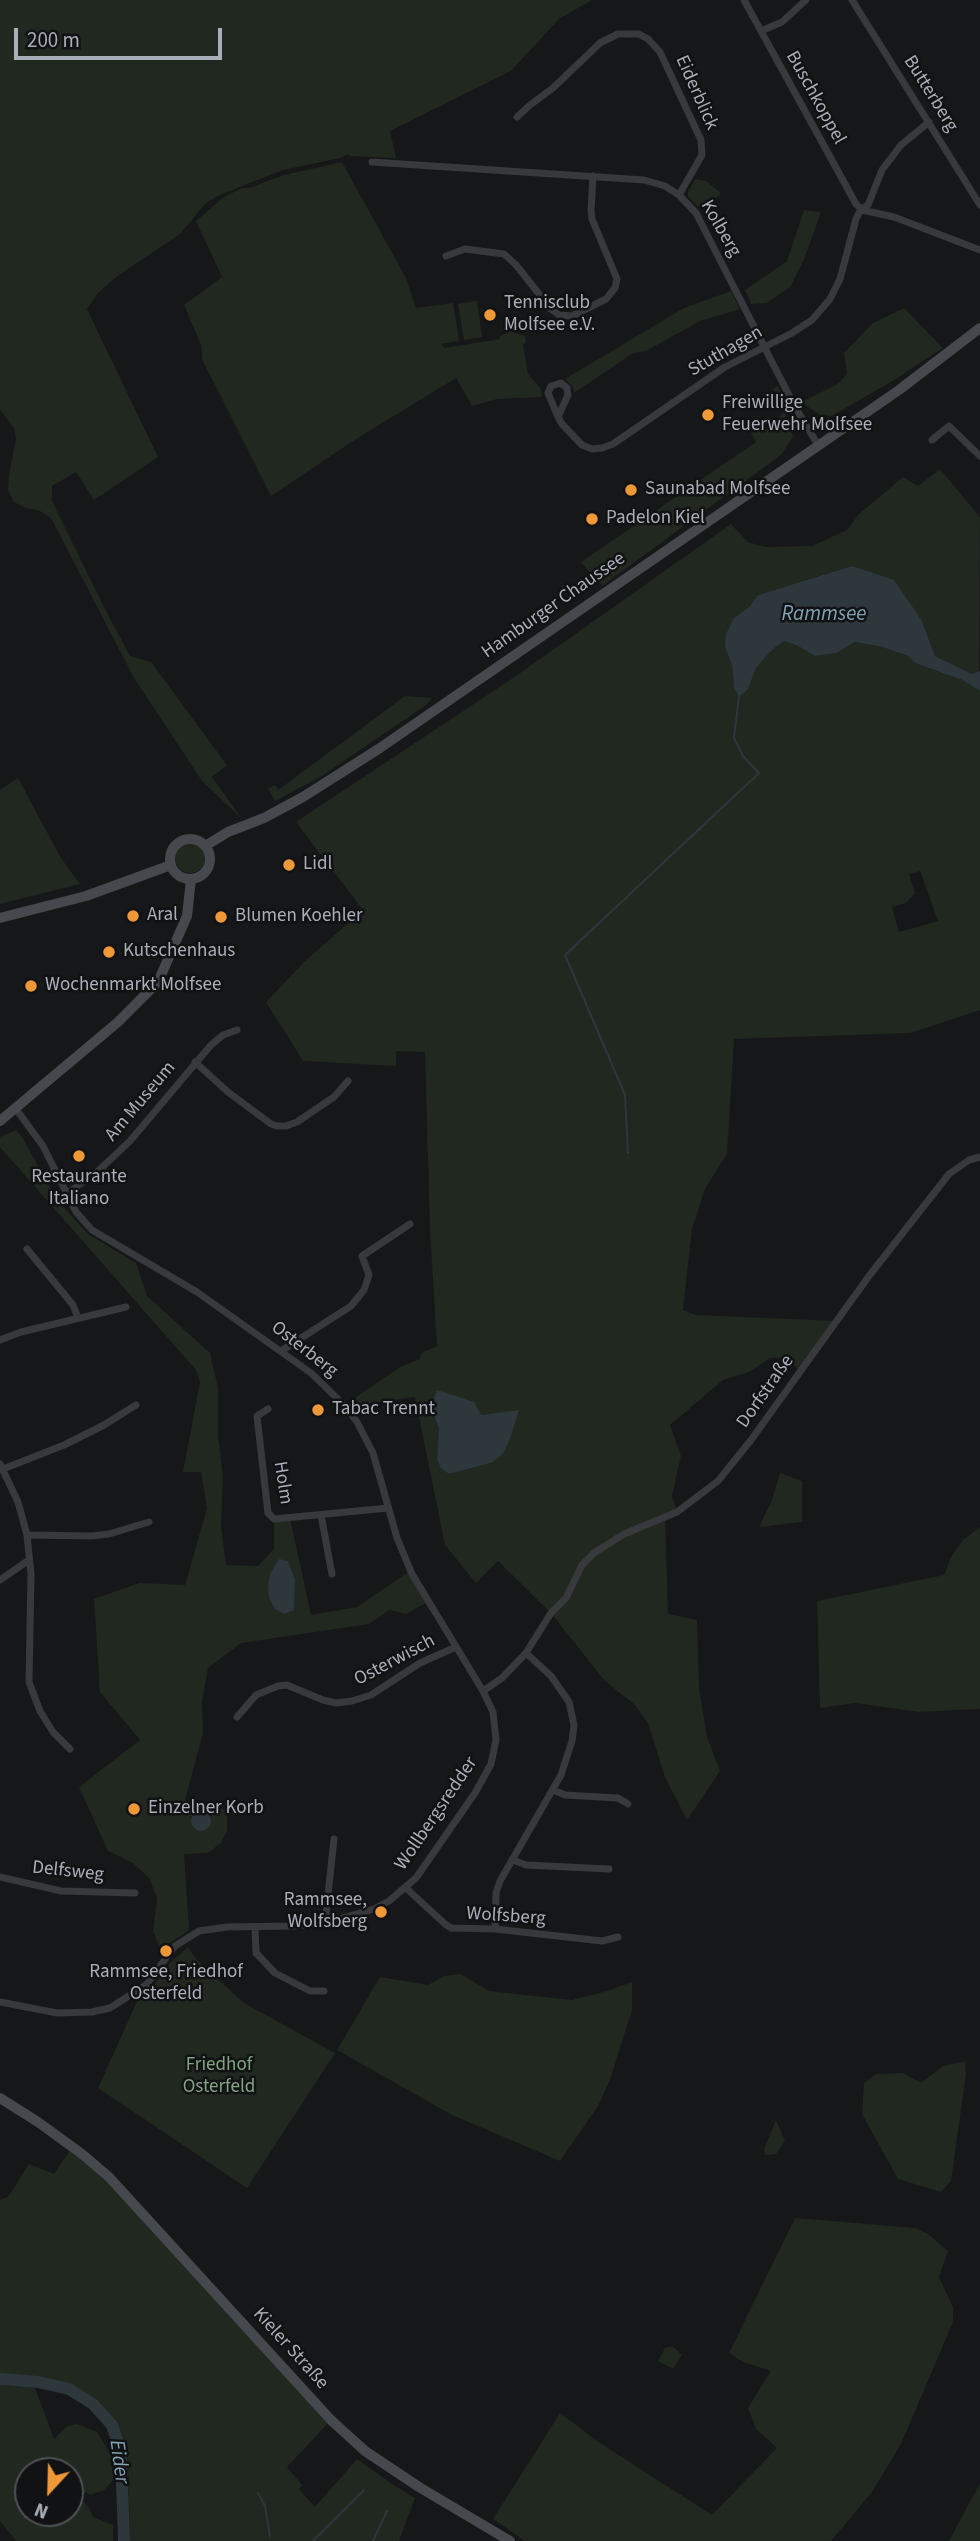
<!DOCTYPE html>
<meta charset="utf-8">
<style>
body{margin:0}
#map{position:relative;width:980px;height:2541px;overflow:hidden;background:#161718;font-family:"Source Sans 3",sans-serif}
canvas{display:block}
.north{position:absolute;left:14px;top:2457px;width:70px;height:70px;box-sizing:border-box;background:#111213;border:2px solid #4e5155;border-radius:50%;rotate:202deg;font-size:19px;font-weight:700;line-height:28px;text-align:center;color:#a9afb8}
.north::after{content:'';display:block;margin:auto;width:24px;height:32px;background:#ef9838;clip-path:polygon(50% 0,100% 100%,50% 72%,0 100%)}
.scale{position:absolute;left:14px;top:28px;width:208px;height:32px;box-sizing:border-box;border:4px solid #a9afb8;border-top:0;padding-left:9px;font-size:21px;line-height:24px;white-space:nowrap;color:#a9afb8;-webkit-text-stroke:5px #111213;paint-order:stroke}
</style>
<div id="map">
<canvas width="980" height="2541"></canvas>
<div class="north">N</div>
<div class="scale">200 m</div>
</div>
<script>
const g = document.querySelector('canvas').getContext('2d');
g.lineJoin = 'round';
function paint(path, color) {
  g.fillStyle = color;
  g.fill(path, 'evenodd');
}
function shape(rows) {
  const path = new Path2D();
  for (const r of rows) {
    if (r.length === 3) {
      path.moveTo(r[0] + r[2], r[1]);
      path.arc(r[0], r[1], r[2], 0, 2 * Math.PI);
      continue;
    }
    path.moveTo(r[0], r[1]);
    for (let i = 2; i < r.length; i += 2) path.lineTo(r[i], r[i + 1]);
  }
  return path;
}
function strokePath(path, color, width, dash) {
  g.strokeStyle = color;
  g.lineWidth = width;
  g.lineCap = dash ? 'butt' : 'round';
  g.setLineDash(dash || []);
  g.stroke(path);
}
function drawText(font, color, halo, rows, align = 'center') {
  g.font = font + ' "Source Sans 3",sans-serif';
  g.lineWidth = 5;
  g.setLineDash([]);
  g.textBaseline = 'middle';
  g.strokeStyle = halo;
  g.fillStyle = color;
  for (const [text, x, y, turn = 0] of rows) {
    g.save();
    g.translate(x, y);
    g.rotate((+turn || 0) * Math.PI / 180);
    g.textAlign = isNaN(turn) ? turn : align;
    if (halo) g.strokeText(text, 0, 0);
    g.fillText(text, 0, 0);
    g.restore();
  }
}
paint(shape([
 [0,0,592,0,559,19,511,71,390,131,396,158,349,156,349,154,340,158,283,170,217,196,205,204,180,234,116,277,98,293,87,309,158,457,94,500,76,472,52,486,52,501,104,607,130,656,151,662,227,765,212,777,242,819,202,781,134,678,51,518,40,511,26,508,14,502,8,490,9,475,16,439,14,428,0,410],
 [342,162,406,278,416,308,453,303,459,341,441,344,444,348,500,339,499,337,510,331,525,336,526,343,523,344,528,374,541,389,542,397,497,399,472,406,456,378,353,441,271,496,202,359,201,345,184,305,222,277,196,221,224,197,242,188,249,188,284,175],
 [695,179,706,181,720,192,720,195,703,206,697,206,688,196,688,192],
 [804,210,821,212,805,257,790,287,767,303,751,304,745,290,787,261],
 [731,291,740,309,700,321,646,351,633,353,574,393,573,387,565,379,684,308],
 [477,301,482,337,464,340,458,304],
 [904,308,943,348,894,380,832,416,820,415,801,402,838,384,847,374,844,353,873,323],
 [778,386,788,410,785,412,793,437,781,455,602,586,581,562,756,442,751,433,767,429,785,411,773,389],
 [940,469,980,517,979,672,972,674,935,656,922,621,852,566,758,595,749,607,734,618,725,647,732,665,734,687,748,689,756,668,772,650,784,641,798,646,815,656,837,653,855,642,882,647,908,656,915,663,962,680,980,691,980,1010,910,1033,734,1039,727,1154,705,1189,692,1229,683,1310,696,1315,836,1321,800,1371,787,1358,770,1358,749,1372,723,1380,670,1425,681,1456,672,1496,677,1512,665,1517,668,1614,697,1620,699,1688,707,1737,720,1771,687,1820,665,1777,648,1723,635,1705,604,1680,551,1613,498,1561,476,1583,445,1545,415,1397,356,1405,354,1409,349,1402,400,1367,420,1359,421,1353,437,1346,430,1231,425,1052,396,1051,396,1066,303,1061,266,1002,304,962,363,910,296,822,516,676,731,524,748,542,765,547,812,546,847,530,859,514,903,477,918,486],
 [920,871,938,921,899,932,892,907,906,903,915,893,909,874],
 [518,1411,503,1452,491,1463,449,1474,437,1460,439,1428,481,1415],
 [405,696,432,698,426,705,322,776,275,801,268,789,275,785,278,790],
 [18,778,61,858,80,884,0,904,0,790],
 [190,858,15],
 [16,1130,24,1140,56,1199,88,1234,136,1263,147,1296,210,1353,218,1388,218,1436,223,1477,221,1525,226,1565,258,1566,274,1549,274,1519,290,1518,311,1615,357,1607,411,1570,428,1602,406,1614,389,1610,369,1624,241,1643,208,1668,202,1702,203,1733,185,1800,227,1810,227,1831,221,1843,208,1853,184,1854,189,1930,169,1944,162,1954,153,1931,157,1898,149,1878,133,1863,108,1851,79,1787,140,1740,100,1692,94,1599,139,1583,185,1585,207,1508,201,1472,183,1472,200,1382,196,1370,0,1147,0,1137],
 [780,1473,802,1481,802,1522,759,1527,772,1500],
 [980,1527,980,1709,919,1712,855,1703,820,1708,817,1601,944,1575,951,1557,963,1540],
 [188,1947,197,1960,244,2003,335,2053,247,2188,98,2088,139,1997,144,1994,148,1994,171,1962],
 [461,1974,489,1991,572,2000,607,1991,632,1982,632,2010,610,2080,598,2106,560,2161,452,2115,337,2050,380,1977,428,1985,444,1976],
 [965,2061,966,2074,951,2181,941,2192,898,2179,862,2114,864,2083,876,2074,903,2073,921,2083,943,2066],
 [776,2120,785,2141,776,2154,765,2155,764,2149],
 [72,2147,82,2154,331,2420,287,2467,302,2485,299,2489,315,2507,357,2459,392,2484,415,2498,399,2541,130,2541,128,2457,115,2423,99,2402,72,2385,0,2376,0,2200,8,2197,29,2164,54,2174],
 [795,2218,915,2228,928,2234,948,2251,939,2277,953,2307,953,2322,901,2444,872,2492,831,2541,525,2541,493,2519,560,2413,600,2443,712,2515,777,2448,756,2429,748,2408,771,2371,743,2362,729,2353],
 [672,2346,682,2355,673,2369,658,2361,665,2348],
 [0,2385,35,2388,54,2439,66,2427,77,2424,97,2432,111,2455,114,2479,104,2490,91,2495,82,2491,78,2484,70,2487,89,2508,93,2517,113,2525,113,2541,16,2541,0,2521],
 [70,2471,70,2513,28,2513,28,2471],
 [980,2483,980,2541,949,2541]
]), '#202820');
paint(shape([
 [852,566,894,580,922,621,935,656,972,674,980,671,980,691,962,680,915,663,908,656,882,647,855,642,837,653,815,656,798,646,784,641,772,650,756,668,748,689,739,697,734,687,732,665,725,647,726,634,734,618,749,607,758,595],
 [437,1390,474,1402,481,1415,519,1410,511,1436,504,1452,498,1458,491,1463,449,1474,441,1468,437,1460,439,1428,431,1407],
 [279,1559,288,1561,295,1580,294,1610,284,1614,275,1609,269,1598,268,1586,270,1574],
 [201,1821,10]
]), '#2d373c');
strokePath(shape([
 [628,1153,625,1095,565,955,759,773,743,756,734,738,739,697],
 [258,2493,265,2506,270,2537],
 [313,2541,364,2490],
 [373,2541,387,2511]
]), '#2d373c', 2);
strokePath(shape([
 [0,2379,38,2382,69,2389,93,2404,112,2425,121,2452,124,2541]
]), '#2d373c', 12);
strokePath(shape([
 [744,0,856,204,861,209],
 [852,0,980,205],
 [761,31,782,22,806,0],
 [517,117,530,105,553,88,600,43,618,34,639,34,648,39,660,52,701,140,702,155,679,195],
 [372,162,644,180,665,186,679,195,696,213,794,405,818,445],
 [862,210,894,217,980,250],
 [446,256,465,249,504,254,516,265,551,309,559,315,572,316,606,299,615,288,617,279,592,219,591,210,593,176],
 [558,417,548,393,551,386,561,383,567,388,568,395,558,417,562,424,582,445,592,449,602,448,613,444,725,367,792,333,812,320,830,299,840,279,856,219,861,209,868,205,882,170,901,145,929,122],
 [932,440,949,426,980,456],
 [195,1062,228,1092,271,1124,277,1126,286,1126,297,1122,334,1097,348,1081],
 [66,1194,96,1173,130,1141,211,1045,223,1035,237,1030],
 [27,1249,73,1305,78,1318],
 [0,1340,21,1332,126,1307],
 [281,1351,351,1306,364,1290,369,1275,362,1256,410,1224],
 [268,1409,257,1416,268,1513,274,1519,388,1508],
 [0,1464,18,1502,27,1535,31,1574,29,1682,40,1711,53,1732,70,1749],
 [3,1469,64,1445,104,1425,136,1405],
 [321,1515,332,1574],
 [27,1535,92,1536,109,1534,149,1522],
 [0,1580,29,1560],
 [483,1691,502,1678,526,1653,551,1613,566,1598,582,1565,594,1553,624,1534,677,1512,718,1481,751,1440,869,1276,949,1174,969,1160,980,1157],
 [237,1717,256,1695,278,1686,287,1685,323,1700,336,1703,352,1701,371,1695,420,1663,456,1647],
 [553,1790,565,1795,618,1798,628,1804],
 [513,1860,526,1865,609,1869],
 [0,1877,61,1891,135,1893],
 [406,1888,445,1924,451,1928,495,1929,602,1941,618,1937],
 [325,1923,334,1839],
 [255,1927,256,1953,275,1973,310,1991,324,1991],
 [495,1929,496,1893,500,1881,561,1775,572,1741,574,1725,569,1702,551,1676,526,1653],
 [0,2002,57,2013,92,2012,110,2008,146,1985,175,1946,199,1931,227,1927,292,1926,325,1923,374,1909,389,1901,416,1878,475,1793,491,1764,496,1740,493,1712,483,1691,412,1574,397,1538,373,1453,357,1422,345,1406,311,1373,197,1292,92,1230,76,1212,43,1146,16,1109]
]), '#37393d', 7);
strokePath(shape([
 [190,859,20],
 [205,846,228,832,264,818,303,797,380,748,899,390,980,328],
 [0,918,86,896,171,865],
 [0,1121,118,1022,158,982,187,916,191,879],
 [0,2098,38,2122,82,2154,109,2177,331,2420,365,2451,419,2487,510,2541]
]), '#45484d', 10);
for (const [x, y, r, color] of [
 [490,315,7,"#ef9838"],
 [708,415,7,"#ef9838"],
 [631,490,7,"#ef9838"],
 [592,519,7,"#ef9838"],
 [289,865,7,"#ef9838"],
 [133,916,7,"#ef9838"],
 [221,917,7,"#ef9838"],
 [109,952,7,"#ef9838"],
 [31,986,7,"#ef9838"],
 [79,1156,7,"#ef9838"],
 [318,1410,7,"#ef9838"],
 [134,1809,7,"#ef9838"],
 [381,1912,7,"#ef9838"],
 [166,1951,7,"#ef9838"]
]) {
  const dot = new Path2D();
  dot.arc(x, y, r, 0, 2 * Math.PI);
  g.fillStyle = color;
  g.fill(dot);
  strokePath(dot, '#111213', 2.5);
}
drawText('19px', '#a9afb8', '#111213', [
 ["Eiderblick",696,93,66],
 ["Butterberg",930,94,58],
 ["Buschkoppel",815,98,61],
 ["Kolberg",720,229,60],
 ["Stuthagen",726,352,-30],
 ["Hamburger Chaussee",554,606,-35],
 ["Am Museum",141,1102,-50],
 ["Osterberg",304,1350,38],
 ["Dorfstraße",766,1392,-55],
 ["Holm",282,1483,81],
 ["Osterwisch",395,1661,-28],
 ["Wollbergsredder",437,1814,-56],
 ["Delfsweg",68,1872,6],
 ["Wolfsberg",506,1917,4],
 ["Kieler Straße",290,2349,48]
]);
drawText('19px', '#a9afb8', '#111213', [
 ["Tennisclub",504,304],
 ["Molfsee e.V.",504,326],
 ["Freiwillige",722,404],
 ["Feuerwehr Molfsee",722,426],
 ["Saunabad Molfsee",645,490],
 ["Padelon Kiel",606,519],
 ["Lidl",303,865],
 ["Aral",147,916],
 ["Blumen Koehler",235,917],
 ["Kutschenhaus",123,952],
 ["Wochenmarkt Molfsee",45,986],
 ["Restaurante",79,1178,"center"],
 ["Italiano",79,1200,"center"],
 ["Tabac Trennt",332,1410],
 ["Einzelner Korb",148,1809],
 ["Rammsee,",367,1901,"right"],
 ["Wolfsberg",367,1923,"right"],
 ["Rammsee, Friedhof",166,1973,"center"],
 ["Osterfeld",166,1995,"center"]
], 'left');
drawText('19px', '#83a380', '#111213', [
 ["Friedhof",219,2066],
 ["Osterfeld",219,2088]
]);
drawText('italic 21px', '#80a2b2', '#111213', [
 ["Rammsee",824,615],
 ["Eider",118,2462,82]
]);
</script>
